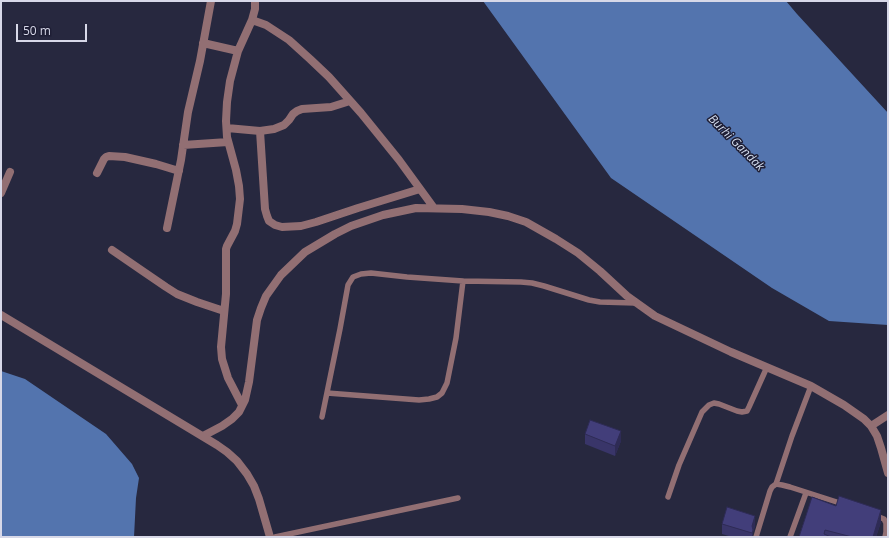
<!DOCTYPE html>
<style>
body{margin:0}
#map{position:relative;width:889px;height:538px;overflow:hidden;background:#27283f;font-family:"Open Sans",sans-serif}
canvas{display:block}
.frame{position:absolute;inset:0;border:2px solid #d7d8e8;pointer-events:none}
.scale{position:absolute;left:16px;top:24px;width:71px;height:18px;box-sizing:border-box;border:2px solid #d7d8e8;border-top:0;padding-left:5px;font-size:12px;line-height:14px;white-space:nowrap;color:#d7d8e8;-webkit-text-stroke:3px #1e1e35;paint-order:stroke}
</style>
<div id="map">
<canvas width="889" height="538"></canvas>
<div class="frame"></div>
<div class="scale">50 m</div>
</div>
<script>
const g = document.querySelector('canvas').getContext('2d');
g.lineJoin = 'round';
function paint(path, color) {
  g.fillStyle = color;
  g.fill(path, 'evenodd');
}
function shape(rows) {
  const path = new Path2D();
  for (const r of rows) {
    path.moveTo(r[0], r[1]);
    for (let i = 2; i < r.length; i += 2) path.lineTo(r[i], r[i + 1]);
  }
  return path;
}
function strokePath(path, color, width, dash) {
  g.strokeStyle = color;
  g.lineWidth = width;
  g.lineCap = dash ? 'butt' : 'round';
  g.setLineDash(dash || []);
  g.stroke(path);
}
function drawText(font, color, halo, rows, align = 'center') {
  g.font = font + ' "Open Sans",sans-serif';
  g.lineWidth = 3;
  g.setLineDash([]);
  g.textBaseline = 'middle';
  g.strokeStyle = halo;
  g.fillStyle = color;
  for (const [text, x, y, turn = 0] of rows) {
    g.save();
    g.translate(x, y);
    g.rotate((+turn || 0) * Math.PI / 180);
    g.textAlign = isNaN(turn) ? turn : align;
    if (halo) g.strokeText(text, 0, 0);
    g.fillText(text, 0, 0);
    g.restore();
  }
}
paint(shape([
 [483,1,786,1,797,14,888,113,888,325,829,321,772,288,611,178],
 [1,371,25,379,106,434,132,464,139,478,136,498,134,537,1,537]
]), '#5374ae');
strokePath(shape([
 [327,393,419,400,429,399,437,397,442,393,447,383,456,338,463,281],
 [322,417,340,329,348,285,353,277,361,274,371,273,407,277,463,281,521,282,532,283,544,286,589,300,600,302,635,303],
 [776,484,792,436,811,386],
 [668,497,679,465,702,412,709,405,714,403,719,404,737,411,742,412,747,411,749,407,767,367],
 [874,515,884,519,886,523,886,532,885,537],
 [275,537,458,498],
 [756,537,770,491,772,487,776,484,782,485,790,487,843,504],
 [790,537,806,493]
]), '#926f73', 5.5);
strokePath(shape([
 [252,20,266,25,289,40,310,59,329,77,361,113,399,160,434,208],
 [203,43,238,51],
 [227,128,260,131,274,129,284,125,289,120,293,114,297,111,302,109,331,107,350,101],
 [260,131,265,209,267,216,269,221,275,225,282,227,301,226,316,222,358,208,420,189],
 [183,145,228,142],
 [97,173,104,159,106,157,109,156,125,157,156,164,179,171],
 [1,193,10,172],
 [167,228,181,160,188,112,200,61,211,1],
 [112,250,144,272,166,287,177,294,197,302,224,311],
 [242,405,228,378,222,359,221,347,226,294,226,249,227,246,235,231,237,224,240,199,239,186,236,170,227,137,226,121,227,102,230,81,238,51,252,20,255,9,255,1],
 [871,426,888,415],
 [203,436,222,426,232,419,239,412,245,400,249,382,257,320,261,308,266,296,281,275,305,252,335,234,351,226,383,215,416,208,462,209,489,212,508,216,526,222,556,239,578,253,600,271,627,296,655,316,731,352,811,386,844,405,864,419,871,426,877,436,881,448,888,473]
]), '#926f73', 8);
strokePath(shape([
 [1,315,217,445,227,452,237,461,247,474,254,486,259,499,270,537]
]), '#926f73', 8);
paint(shape([
 [585,434,621,441,615,456,585,444],
 [812,497,881,522,876,537,799,537],
 [722,524,755,526,753,532,753,537,732,537,722,534]
]), '#393569');
paint(shape([
 [621,431,621,441,615,456,615,446],
 [881,510,881,522,876,537,873,537],
 [755,516,755,526,753,532,753,537,752,537,752,526]
]), '#2e2b55');
const building = shape([
 [590,420,621,431,615,446,585,434,590,420],
 [839,496,881,510,873,537,852,537,825,530,824,534,831,537,799,537,812,497,836,506,839,496],
 [727,507,755,516,752,526,753,530,752,533,722,524,727,507]
]);
paint(building, '#423e7a');
strokePath(building, '#2e2b55', 1);
drawText('italic 12px', '#d4deef', '#1e1e35', [
 ["Burhi Gandak",736,143,45]
]);
</script>
